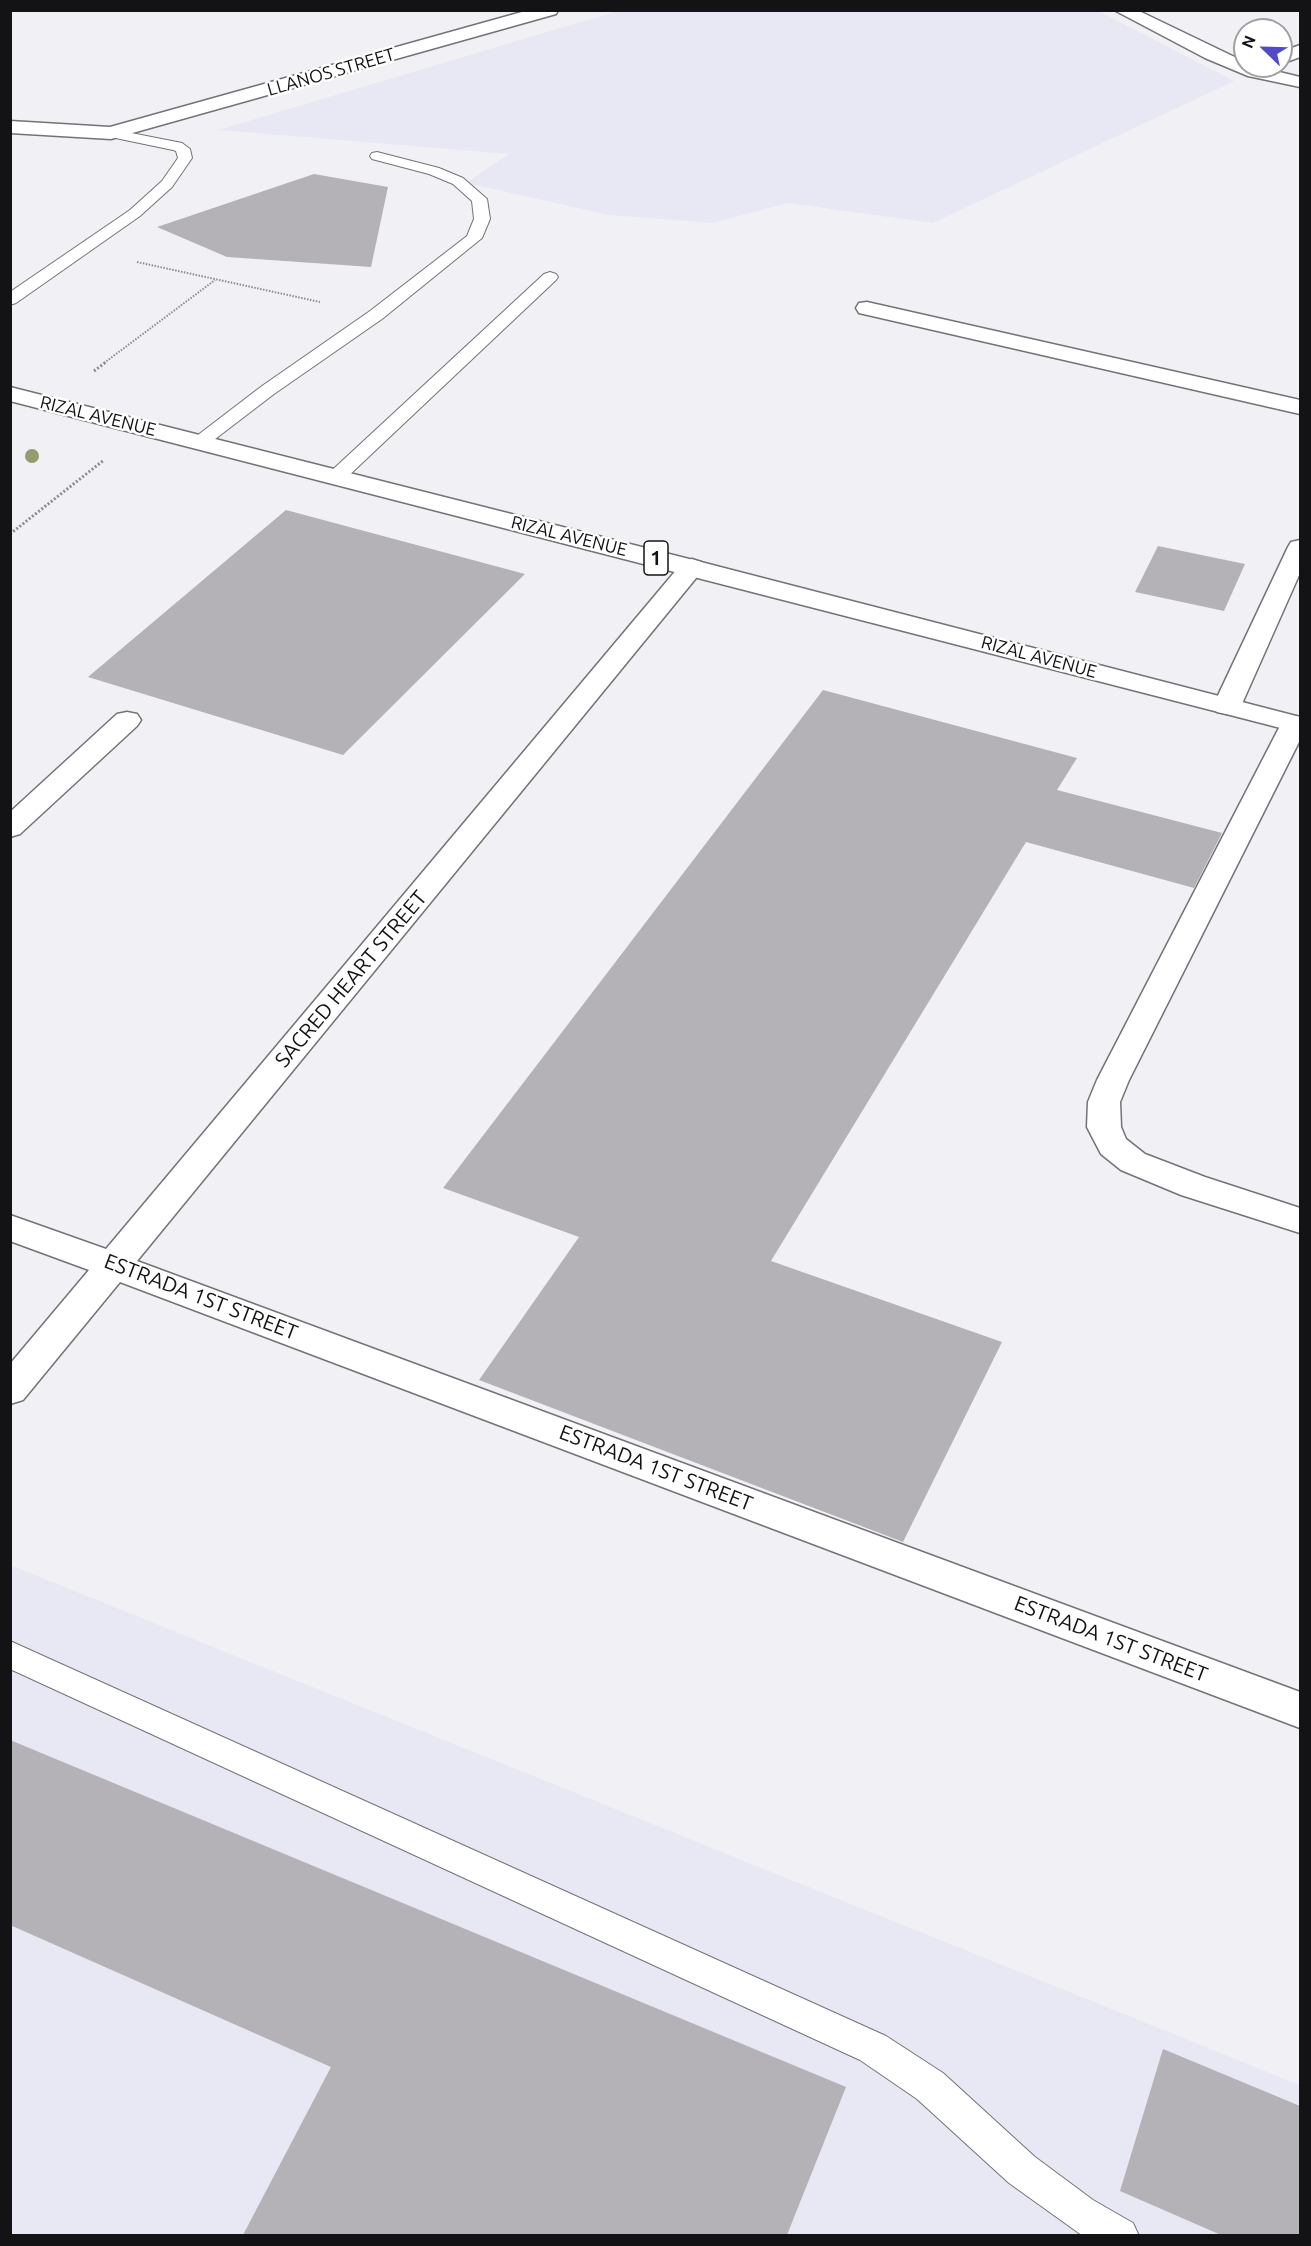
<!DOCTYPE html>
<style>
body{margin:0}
#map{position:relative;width:1311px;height:2246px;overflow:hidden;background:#f1f1f5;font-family:Ubuntu,sans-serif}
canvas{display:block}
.frame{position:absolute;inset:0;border:12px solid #131315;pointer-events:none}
.north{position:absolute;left:1233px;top:18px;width:60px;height:60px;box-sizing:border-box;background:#fff;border:2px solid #a1a1a1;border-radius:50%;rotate:293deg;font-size:16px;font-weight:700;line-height:24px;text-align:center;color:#131315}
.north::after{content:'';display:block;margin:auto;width:21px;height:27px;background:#514cc3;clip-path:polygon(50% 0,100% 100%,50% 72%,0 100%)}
</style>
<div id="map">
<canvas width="1311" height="2246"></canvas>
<div class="frame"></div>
<div class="north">N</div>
</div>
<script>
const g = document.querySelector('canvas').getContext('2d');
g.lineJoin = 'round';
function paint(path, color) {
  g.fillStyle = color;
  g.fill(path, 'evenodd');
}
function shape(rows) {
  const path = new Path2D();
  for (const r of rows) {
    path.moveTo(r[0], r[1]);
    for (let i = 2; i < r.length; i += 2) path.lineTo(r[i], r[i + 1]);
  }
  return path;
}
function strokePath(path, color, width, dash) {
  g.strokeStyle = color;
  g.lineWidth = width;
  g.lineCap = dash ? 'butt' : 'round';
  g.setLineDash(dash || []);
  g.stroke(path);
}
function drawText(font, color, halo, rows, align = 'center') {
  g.font = font + ' Ubuntu,sans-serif';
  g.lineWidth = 5;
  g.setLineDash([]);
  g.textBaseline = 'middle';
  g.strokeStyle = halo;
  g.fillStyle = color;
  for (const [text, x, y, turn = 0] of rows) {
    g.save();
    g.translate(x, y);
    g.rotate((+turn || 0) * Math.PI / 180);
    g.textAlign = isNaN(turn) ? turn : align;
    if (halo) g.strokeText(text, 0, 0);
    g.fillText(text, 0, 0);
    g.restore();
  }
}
paint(shape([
 [621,10,1099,11,1234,81,933,223,788,203,712,223,609,215,466,183,509,154,218,130],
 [10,1565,1300,2085,1300,2235,11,2235]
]), '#e7e8f4');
paint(shape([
 [314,174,388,187,371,267,227,257,157,227],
 [286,510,525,574,343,755,88,677],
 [1158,546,1245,564,1224,611,1135,592],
 [823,690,1077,758,1057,790,1222,833,1194,888,1026,842,771,1261,1002,1342,903,1542,479,1380,579,1237,443,1188],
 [10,1740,846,2087,787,2235,243,2235,331,2067,10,1925],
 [1163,2049,1300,2106,1300,2235,1221,2235,1120,2191]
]), '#b4b2b6');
const service = shape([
 [111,129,182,143,190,149,192,158,172,187,140,216,16,303,10,305,10,292,130,210,162,181,178,158,176,151,173,150,106,136,104,133,111,129],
 [377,152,439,168,463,178,487,199,490,219,482,238,382,319,274,394,206,446,194,446,191,442,194,438,262,386,370,311,467,236,474,219,472,201,453,184,429,174,372,159,370,156,372,153,377,152],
 [550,272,556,274,558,277,556,280,343,481,329,481,327,477,329,473,544,274,550,272],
 [10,1641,886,2036,943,2073,1035,2157,1093,2200,1133,2223,1139,2236,1083,2236,1009,2183,917,2099,860,2060,10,1669,10,1641]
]);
const minor = shape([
 [529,10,558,10,556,14,111,139,10,133,10,121,110,127,529,10],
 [1114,10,1137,10,1245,62,1245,66,1255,66,1300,77,1300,87,1248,76,1205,58,1114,10],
 [1300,45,1300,57,1281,64,1281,52,1300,45],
 [867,302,1300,400,1300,414,859,313,856,308,859,303,867,302],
 [1300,540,1300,573,1241,706,1237,712,1227,714,1217,712,1213,706,1288,547,1291,542,1300,540],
 [692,559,701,562,705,567,701,572,137,1261,1300,1692,1300,1728,120,1282,23,1400,10,1404,10,1364,89,1270,10,1241,10,1215,106,1249,683,562,692,559],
 [127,712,137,714,141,720,137,726,20,834,10,837,10,812,117,714,127,712],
 [1295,716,1300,717,1300,740,1129,1080,1120,1102,1121,1127,1126,1139,1145,1154,1205,1177,1300,1208,1300,1233,1181,1195,1121,1170,1101,1154,1087,1127,1088,1102,1097,1080,1281,724,1285,718,1295,716]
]);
const primary = shape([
 [10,387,701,562,1300,717,1300,733,10,401,10,387]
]);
strokePath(service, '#737377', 2);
strokePath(minor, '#737377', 3);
strokePath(primary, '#737377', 3);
strokePath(shape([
 [137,262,320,302],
 [104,363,215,280]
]), '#8d8d91', 2, [1.5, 1.5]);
strokePath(shape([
 [94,371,106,362],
 [10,534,104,460]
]), '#8d8d91', 3, [2, 2]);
paint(service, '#fff');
paint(minor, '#fff');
paint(primary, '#fff');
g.fillStyle = '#959b6e';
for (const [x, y] of [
 [32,456]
]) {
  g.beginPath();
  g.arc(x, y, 7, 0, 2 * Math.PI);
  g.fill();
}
drawText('18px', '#131315', '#fff', [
 ["LLANOS STREET",331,72,-16],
 ["RIZAL AVENUE",98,416,14],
 ["RIZAL AVENUE",569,536,14],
 ["RIZAL AVENUE",1039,657,15]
]);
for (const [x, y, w] of [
 [656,558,24]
]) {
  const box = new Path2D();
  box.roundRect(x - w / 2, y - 17, w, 34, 4.5);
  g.fillStyle = '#fff';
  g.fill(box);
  strokePath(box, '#131315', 1.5);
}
drawText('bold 20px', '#131315', null, [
 ["1",656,558]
]);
drawText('21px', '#131315', '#fff', [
 ["SACRED HEART STREET",351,979,-50],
 ["ESTRADA 1ST STREET",201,1297,21],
 ["ESTRADA 1ST STREET",656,1468,21],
 ["ESTRADA 1ST STREET",1111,1639,21]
]);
</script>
